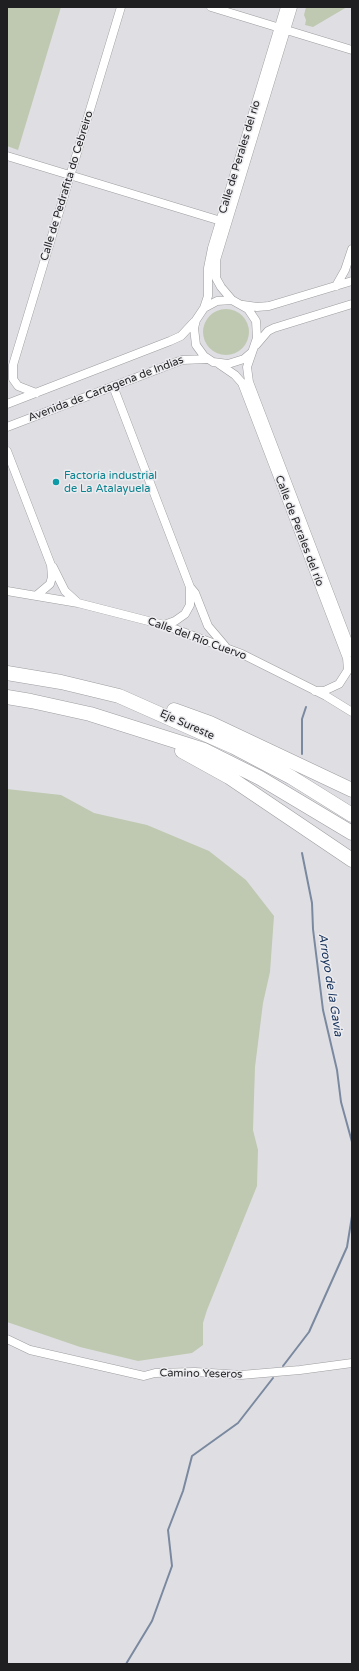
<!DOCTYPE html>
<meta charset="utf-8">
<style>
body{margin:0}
#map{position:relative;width:359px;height:1671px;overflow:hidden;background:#dfdfe3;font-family:"Varela Round",sans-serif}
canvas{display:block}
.frame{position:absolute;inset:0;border:8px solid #1f1f21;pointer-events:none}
</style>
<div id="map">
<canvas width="359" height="1671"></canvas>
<div class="frame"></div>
</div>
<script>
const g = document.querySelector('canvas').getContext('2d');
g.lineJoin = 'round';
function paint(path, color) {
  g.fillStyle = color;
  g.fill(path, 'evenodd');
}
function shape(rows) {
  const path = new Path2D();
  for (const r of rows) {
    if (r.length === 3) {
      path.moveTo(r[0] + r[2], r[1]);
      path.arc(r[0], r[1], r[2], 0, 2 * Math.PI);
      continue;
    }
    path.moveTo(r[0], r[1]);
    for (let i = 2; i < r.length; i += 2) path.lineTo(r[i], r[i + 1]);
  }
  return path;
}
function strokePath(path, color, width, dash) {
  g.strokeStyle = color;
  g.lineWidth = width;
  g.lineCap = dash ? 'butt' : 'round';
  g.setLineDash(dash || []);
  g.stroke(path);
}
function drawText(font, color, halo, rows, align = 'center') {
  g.font = font + ' "Varela Round",sans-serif';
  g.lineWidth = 3;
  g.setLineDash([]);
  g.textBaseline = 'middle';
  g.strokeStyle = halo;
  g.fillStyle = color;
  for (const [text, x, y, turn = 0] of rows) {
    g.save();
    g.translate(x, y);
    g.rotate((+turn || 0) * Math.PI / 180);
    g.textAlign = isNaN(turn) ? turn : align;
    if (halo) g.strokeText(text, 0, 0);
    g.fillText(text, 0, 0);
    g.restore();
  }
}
paint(shape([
 [7,7,61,7,18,150,7,146],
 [306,7,347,7,313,27,305,25,306,20,304,15],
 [226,332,23],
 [7,789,61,795,94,813,147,825,209,851,246,880,274,916,270,972,263,1003,255,1067,253,1130,258,1150,257,1186,207,1310,203,1323,203,1345,192,1353,138,1361,80,1347,7,1322]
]), '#bfc9b1');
strokePath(shape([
 [302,754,302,719,306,707],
 [302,853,312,903,313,929,323,1010,337,1070,341,1102,352,1142],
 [283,1366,309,1332,347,1247,352,1216],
 [126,1664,152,1621,172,1566,168,1530,183,1491,192,1456,238,1423,273,1378]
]), '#7a89a0', 2);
const minor = shape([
 [211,7,352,50],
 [7,156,221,221],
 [336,286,345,270,352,249],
 [232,300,221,287,216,278,216,260,293,7],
 [243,305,257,307,269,306,352,281],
 [204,308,208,296,208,268,212,248,285,7],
 [256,345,268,331,274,328,352,304],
 [251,353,244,359,228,364,213,362,204,356,196,345,194,328,196,320,204,308,217,301,232,300,248,309,256,321,257,338,247,367,249,382,352,652],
 [219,364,235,375,242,383,347,658,348,670,339,684,324,691,315,691],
 [113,386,190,587,195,593,208,626,225,646],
 [36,393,18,386,13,379,13,365,121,7],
 [7,404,170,341,181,336,194,322],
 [7,427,182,360,207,359],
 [7,451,51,565,52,577,50,584,37,595],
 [53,567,65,591,76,601],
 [7,591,78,603,164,625,242,654,326,696,352,712],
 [164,625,175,621,185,614,190,605,190,588],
 [7,1339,30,1350,144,1376,155,1373,195,1372,241,1375,300,1370,352,1363]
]);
const motorway = shape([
 [7,673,61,682,119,696,234,747,291,777,352,815],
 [7,697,31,701,90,714,204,750,260,778,352,833],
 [174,710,210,723,352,790],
 [182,751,229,777,352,860]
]);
strokePath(minor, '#9d9da1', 9);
strokePath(motorway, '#9d9da1', 15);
strokePath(minor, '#fff', 8);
strokePath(motorway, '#fff', 14);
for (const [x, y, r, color] of [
 [56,482,4,"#0f9aa8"]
]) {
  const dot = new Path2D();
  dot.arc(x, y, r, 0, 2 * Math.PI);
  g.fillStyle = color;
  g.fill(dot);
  strokePath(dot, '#ececf0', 1.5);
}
drawText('11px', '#1f1f21', '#ececf0', [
 ["Calle de Perales del río",240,157,-73],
 ["Calle de Pedrafita do Cebreiro",67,186,-73],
 ["Avenida de Cartagena de Indias",106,389,-21],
 ["Calle de Perales del río",299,531,69],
 ["Calle del Río Cuervo",197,639,20],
 ["Eje Sureste",187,725,24],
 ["Camino Yeseros",201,1374,1]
]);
drawText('11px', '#0d838f', '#ececf0', [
 ["Factoría industrial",64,476],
 ["de La Atalayuela",64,489]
], 'left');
drawText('italic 12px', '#143059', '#ececf0', [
 ["Arroyo de la Gavia",330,985,81]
]);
</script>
